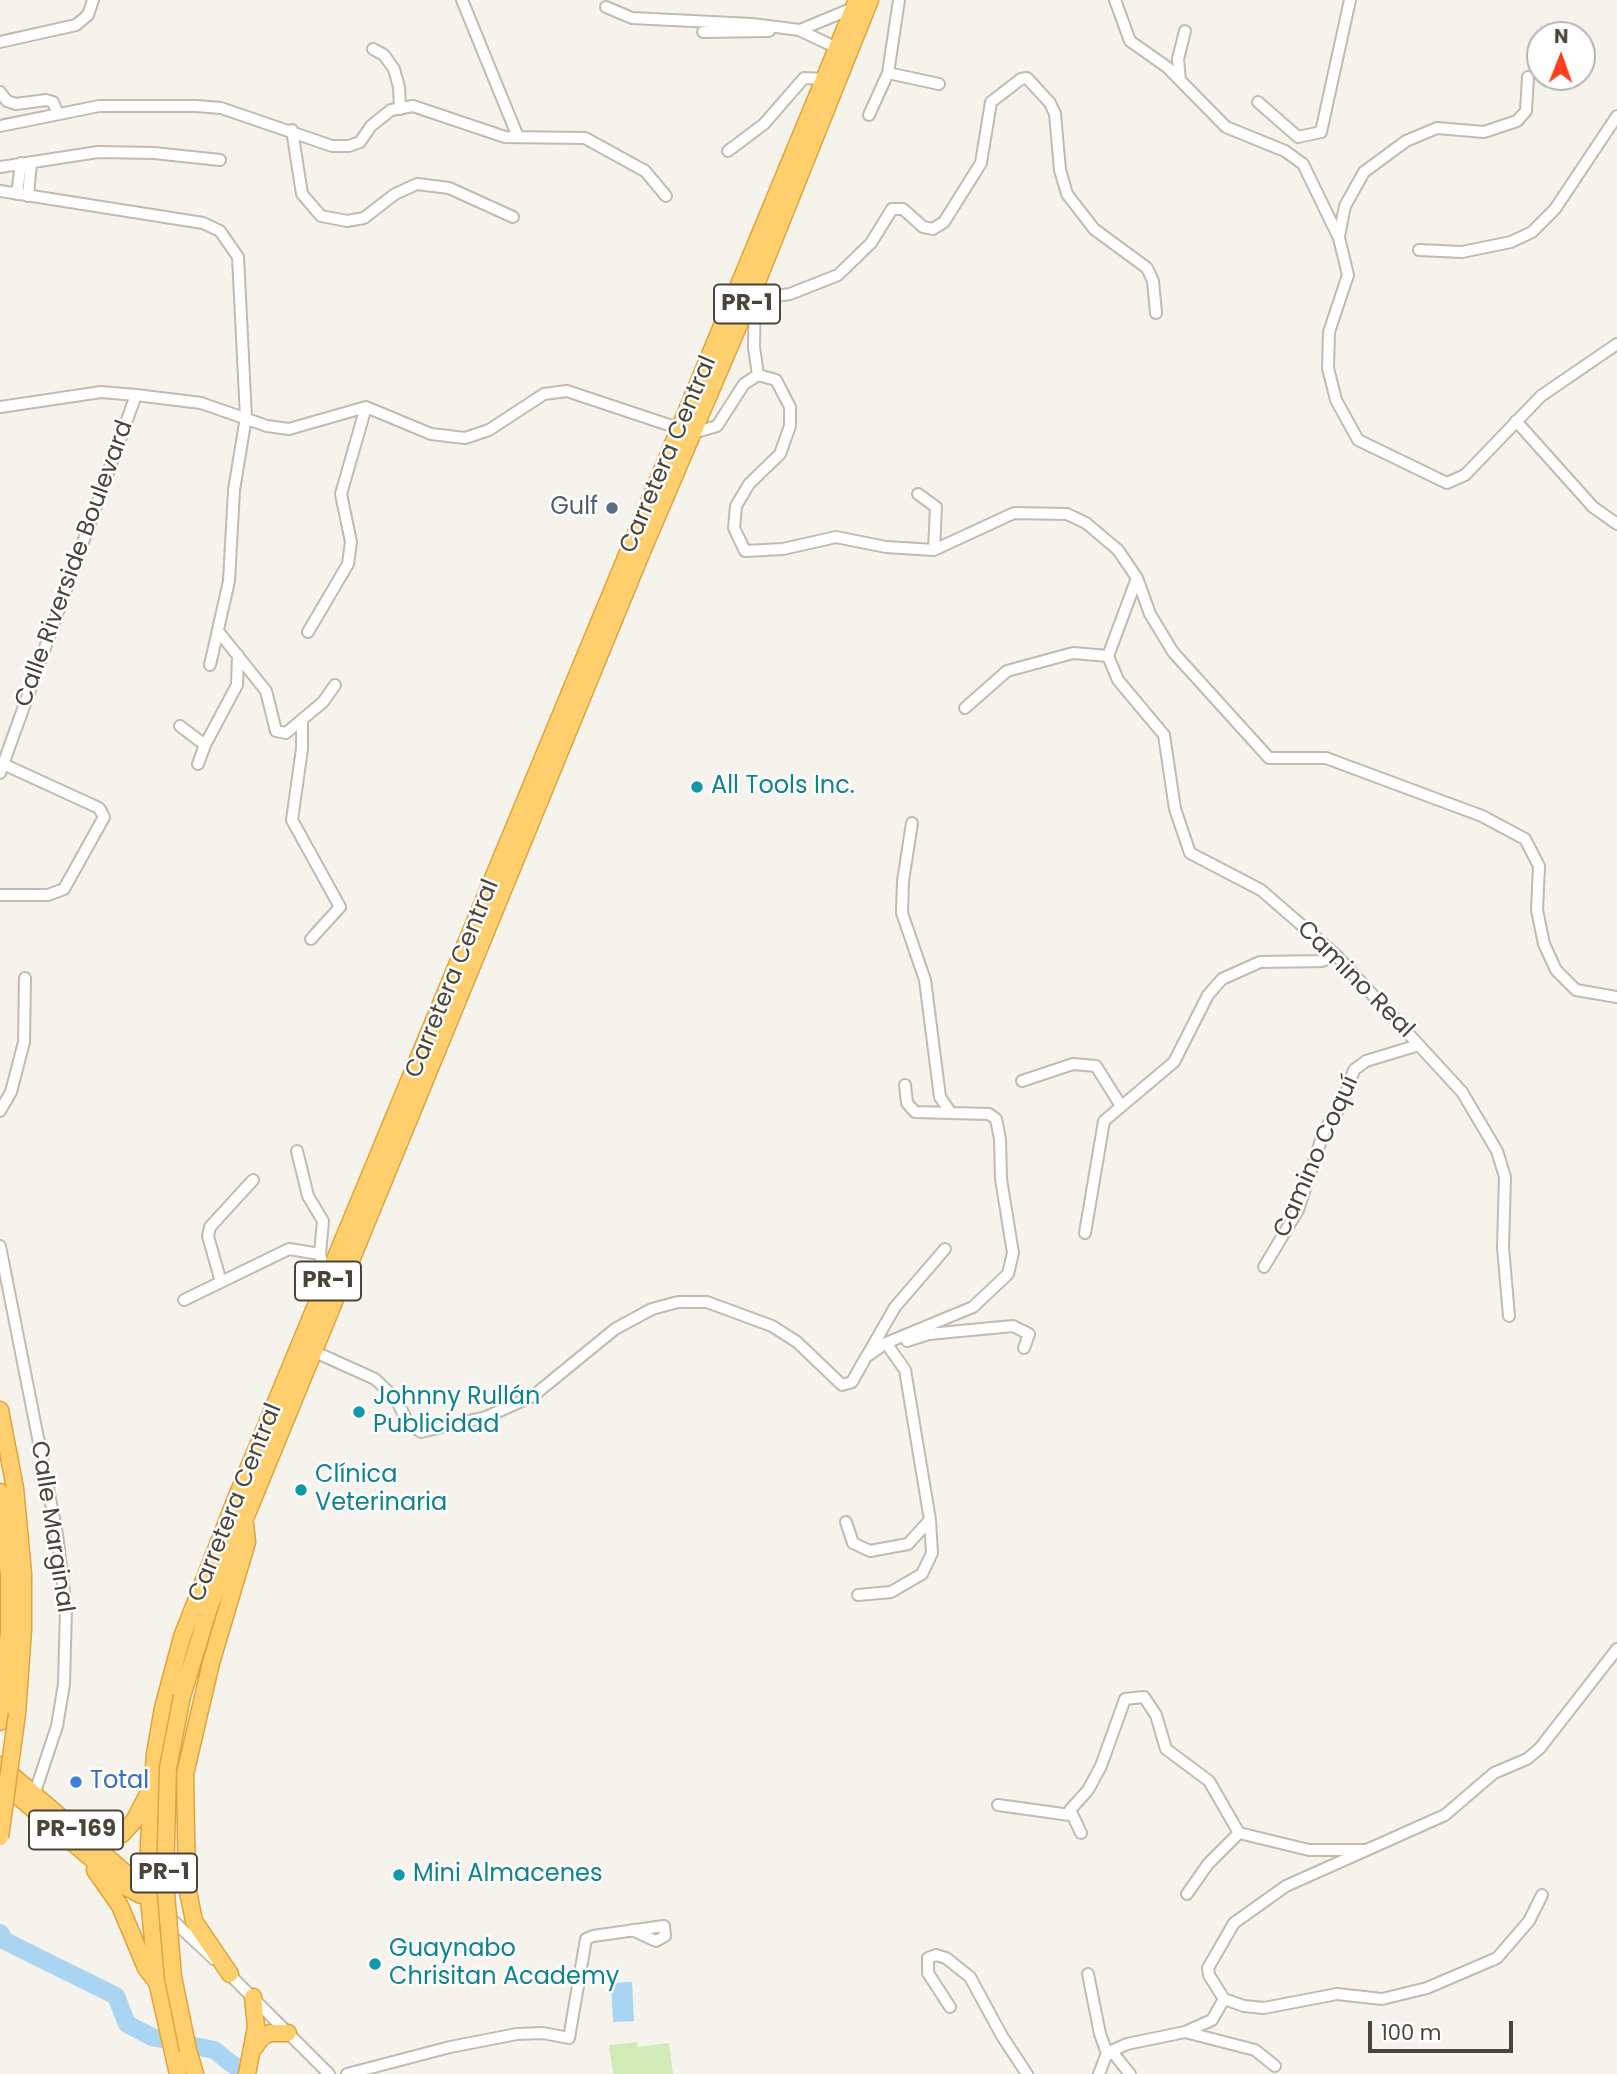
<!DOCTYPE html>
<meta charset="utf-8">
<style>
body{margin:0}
#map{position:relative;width:1617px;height:2074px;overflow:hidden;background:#f6f3ec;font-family:Poppins,sans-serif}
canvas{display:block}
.north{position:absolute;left:1526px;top:21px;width:70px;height:70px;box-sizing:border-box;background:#fff;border:2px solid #b7b4b0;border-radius:50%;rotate:1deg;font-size:19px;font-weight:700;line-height:28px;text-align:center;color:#4b4439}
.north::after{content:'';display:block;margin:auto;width:24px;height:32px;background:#fc3f1d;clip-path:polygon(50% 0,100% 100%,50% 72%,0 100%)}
.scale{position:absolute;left:1368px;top:2021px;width:145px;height:32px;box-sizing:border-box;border:4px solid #4b4439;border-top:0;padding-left:9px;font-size:21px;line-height:24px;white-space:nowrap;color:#4b4439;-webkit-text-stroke:5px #fff;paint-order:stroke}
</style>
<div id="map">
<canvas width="1617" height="2074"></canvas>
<div class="north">N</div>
<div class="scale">100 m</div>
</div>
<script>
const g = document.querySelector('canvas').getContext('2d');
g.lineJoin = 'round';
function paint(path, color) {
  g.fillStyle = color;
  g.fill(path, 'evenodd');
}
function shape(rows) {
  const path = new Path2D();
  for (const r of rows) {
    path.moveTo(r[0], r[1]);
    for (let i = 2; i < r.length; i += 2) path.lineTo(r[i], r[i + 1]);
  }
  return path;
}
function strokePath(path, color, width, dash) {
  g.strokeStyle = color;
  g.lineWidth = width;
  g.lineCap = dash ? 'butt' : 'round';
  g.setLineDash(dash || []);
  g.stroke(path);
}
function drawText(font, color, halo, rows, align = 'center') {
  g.font = font + ' Poppins,sans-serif';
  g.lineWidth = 5;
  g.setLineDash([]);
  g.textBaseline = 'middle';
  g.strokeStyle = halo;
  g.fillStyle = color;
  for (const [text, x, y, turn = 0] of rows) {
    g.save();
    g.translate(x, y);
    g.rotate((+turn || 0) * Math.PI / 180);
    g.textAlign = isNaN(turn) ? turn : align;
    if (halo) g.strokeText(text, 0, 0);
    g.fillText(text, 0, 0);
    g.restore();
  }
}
paint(shape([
 [637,2042,638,2047,669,2043,673,2074,613,2074,609,2045]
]), '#d2eab5');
paint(shape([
 [632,1982,634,2021,613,2022,611,1983]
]), '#a9d4f2');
strokePath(shape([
 [0,1933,5,1941,116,1996,127,2024,152,2037,214,2050,245,2074]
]), '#a9d4f2', 18);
const minor = shape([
 [462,0,518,137],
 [1115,0,1130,41,1167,67,1226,127,1285,151,1303,164,1339,238,1348,275,1329,332,1328,368,1336,400,1358,440,1447,483,1465,475,1541,396,1617,344],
 [606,7,632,18,752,24,800,30,853,8],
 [799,30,837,48],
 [703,32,769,31],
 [0,42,76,25,88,15,93,0],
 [373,49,384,55,394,69,399,87,400,109],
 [888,73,939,84],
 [1180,80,1178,59,1185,31],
 [0,92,7,101,16,104,46,100,53,102,58,114],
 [1258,102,1298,137,1321,132,1350,0],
 [869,115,888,73,899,0],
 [0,126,99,106,196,106,221,108,332,146,349,146,360,142,371,126,391,110,413,106,505,137,585,138,645,171,666,196],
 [292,130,302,194,321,216,347,221,364,218,395,194,417,184,449,188,513,217],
 [728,151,764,124,804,78,825,79],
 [0,167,98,152,154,153,220,160],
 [0,191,203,223,220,231,238,257,246,417,234,490,229,581,210,665],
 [17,194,21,163],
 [28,196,31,162],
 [1339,236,1345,206,1364,172,1406,141,1437,128,1484,132,1517,121,1526,111,1528,77],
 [1419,250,1462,252,1511,242,1532,232,1555,209,1617,116],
 [758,375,776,380,790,407,790,426,780,454,749,484,736,506,734,528,745,551,783,549,836,537,886,547,934,550,1014,513,1067,514,1086,523,1118,550,1137,578,1150,614,1173,652,1269,758,1326,758,1482,816,1525,839,1539,866,1537,910,1544,944,1556,970,1576,990,1617,997],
 [758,375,754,347,755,287,776,296,790,294,838,275,871,243,892,209,903,209,923,227,933,229,944,222,981,163,991,102,1021,79,1027,78,1050,103,1055,114,1060,170,1067,194,1094,229,1147,268,1153,281,1156,313],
 [0,407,101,392,136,395,201,403,267,426,289,429,366,407,431,434,465,438,489,430,544,394,567,391,693,433,717,426,744,384,758,375],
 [1516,421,1593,507,1617,524],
 [918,494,936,507,934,550],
 [1137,578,1108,656,1118,680,1164,735,1175,809,1190,853,1261,890,1336,955,1462,1092,1497,1151,1505,1177,1503,1247,1509,1316],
 [218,631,266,691,276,731,286,733,323,702,335,685],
 [308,632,348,564,351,542,341,494,366,407],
 [965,708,1007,671,1073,653,1108,656],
 [302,720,302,749,292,820,340,907,311,939],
 [180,726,205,745],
 [198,764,205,745,237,685,238,655],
 [0,773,136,395],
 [912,823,903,881,902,913,925,980,940,1097,951,1113],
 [0,895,48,895,64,889,104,817,99,808,3,764],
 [1022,1081,1073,1064,1096,1066,1121,1106],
 [0,1111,11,1092,24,1042,25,978],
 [297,1151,308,1196,323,1221,320,1254,326,1278],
 [1085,1233,1104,1121,1174,1062,1208,995,1222,979,1260,962,1322,961,1336,955],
 [0,1246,57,1534,66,1608,64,1684,57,1726,33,1798],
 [1264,1267,1298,1210,1324,1131,1342,1104,1354,1070,1366,1061,1419,1045],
 [221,1282,208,1236,210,1227,253,1180],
 [184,1300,289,1249,320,1254],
 [907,1341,929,1334,1013,1326,1029,1334,1024,1348],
 [313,1351,375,1379,396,1399,408,1423,421,1432,486,1417,533,1396,615,1329,652,1309,678,1302,707,1302,772,1326,797,1342,842,1385,852,1382,866,1357,886,1343,973,1307,1008,1274,1013,1253,1001,1179,1000,1139,996,1119,989,1114,915,1112,907,1103,905,1085],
 [868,1354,895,1307,945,1249],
 [846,1522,853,1543,870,1551,908,1544,930,1520,905,1370,886,1343],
 [858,1595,891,1592,922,1574,932,1553,930,1520],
 [998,1805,1070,1815],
 [1081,1833,1070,1810,1088,1790,1101,1766,1125,1699,1144,1697,1156,1715,1166,1749,1209,1781,1239,1833,1309,1850,1365,1850],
 [1187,1894,1208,1864,1239,1833],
 [1542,1895,1529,1921,1497,1958,1427,1988,1382,1999,1337,1994,1264,2008,1244,2006,1224,1999,1209,1975,1208,1968,1234,1923,1286,1886,1445,1815,1494,1773,1527,1759,1540,1748,1617,1649],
 [167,1915,214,1959],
 [225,1970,329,2074],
 [1088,1974,1100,2034,1107,2053,1114,2054,1130,2074],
 [950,2007,928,1973,928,1958,936,1955,946,1958,970,1977,1002,2036,1027,2074],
 [1185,2032,1255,2050,1275,2066],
 [347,2074,450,2047,517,2034,543,2033,569,2038,586,1939,593,1936,664,1926,665,1936,656,1941,632,1930],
 [1099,2074,1107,2053,1127,2044,1185,2032,1212,2020,1224,1999]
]);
const highway = shape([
 [0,1410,15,1488,23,1574,23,1629,17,1714],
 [0,1492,9,1575,9,1631,0,1722],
 [182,1696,210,1605,249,1509,641,554,755,287,870,0],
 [0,1765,130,1877,149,1899],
 [0,1781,124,1886,141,1895],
 [82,1830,108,1838,122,1834,134,1821,148,1794],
 [95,1870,120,1906,146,1968,156,1981],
 [230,1974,194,1921,187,1886,185,1774,211,1663,247,1542,245,1524],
 [254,2048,262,2037,270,2033,288,2033],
 [188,2050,195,2074],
 [178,2074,157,1981,149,1899,149,1843,155,1754,163,1708,182,1637,237,1496,857,0],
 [247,2074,256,2027,253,1997]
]);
strokePath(minor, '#c2bbae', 14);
strokePath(highway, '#e0a43c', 19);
strokePath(minor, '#fff', 10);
strokePath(highway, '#ffcf6e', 16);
const highwayBridge = shape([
 [182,1696,168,1768,165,1881,173,1977,188,2050],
 [0,1837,17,1714]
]);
strokePath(highwayBridge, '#e0a43c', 19, []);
strokePath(highwayBridge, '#ffcf6e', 16);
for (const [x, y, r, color] of [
 [612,508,7,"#5c6f8a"],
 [697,787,7,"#0f9aa8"],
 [359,1412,7,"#0f9aa8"],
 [301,1490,7,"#0f9aa8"],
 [76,1782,7,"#3f7fe0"],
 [399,1875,7,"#0f9aa8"],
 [375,1964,7,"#0f9aa8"]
]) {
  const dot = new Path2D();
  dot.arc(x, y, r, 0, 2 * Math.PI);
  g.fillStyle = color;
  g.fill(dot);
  strokePath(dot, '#fff', 2.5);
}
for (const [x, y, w] of [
 [747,304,66],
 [328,1281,66],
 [76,1830,94],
 [164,1873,66]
]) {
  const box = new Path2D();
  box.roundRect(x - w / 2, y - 19.5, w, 39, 5);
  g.fillStyle = '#fff';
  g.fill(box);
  strokePath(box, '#4b4439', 2);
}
drawText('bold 23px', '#4b4439', null, [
 ["PR-1",747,304],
 ["PR-1",328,1281],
 ["PR-169",76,1830],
 ["PR-1",164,1873]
]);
drawText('24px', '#4b4439', '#fff', [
 ["Carretera Central",669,455,-67],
 ["Calle Riverside Boulevard",75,564,-70],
 ["Carretera Central",453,979,-68],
 ["Camino Real",1355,980,45],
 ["Camino Coquí",1317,1157,-66],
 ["Carretera Central",236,1503,-68],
 ["Calle Marginal",51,1527,81]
]);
drawText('24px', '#4e5e75', '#fff', [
 ["Gulf",598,508]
], 'right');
drawText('24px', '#0d838f', '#fff', [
 ["All Tools Inc.",711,787],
 ["Johnny Rullán",373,1398],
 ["Publicidad",373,1426],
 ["Clínica",315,1476],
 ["Veterinaria",315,1504],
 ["Mini Almacenes",413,1875],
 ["Guaynabo",389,1950],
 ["Chrisitan Academy",389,1978]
], 'left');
drawText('24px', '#366cbe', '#fff', [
 ["Total",90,1782]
], 'left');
</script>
